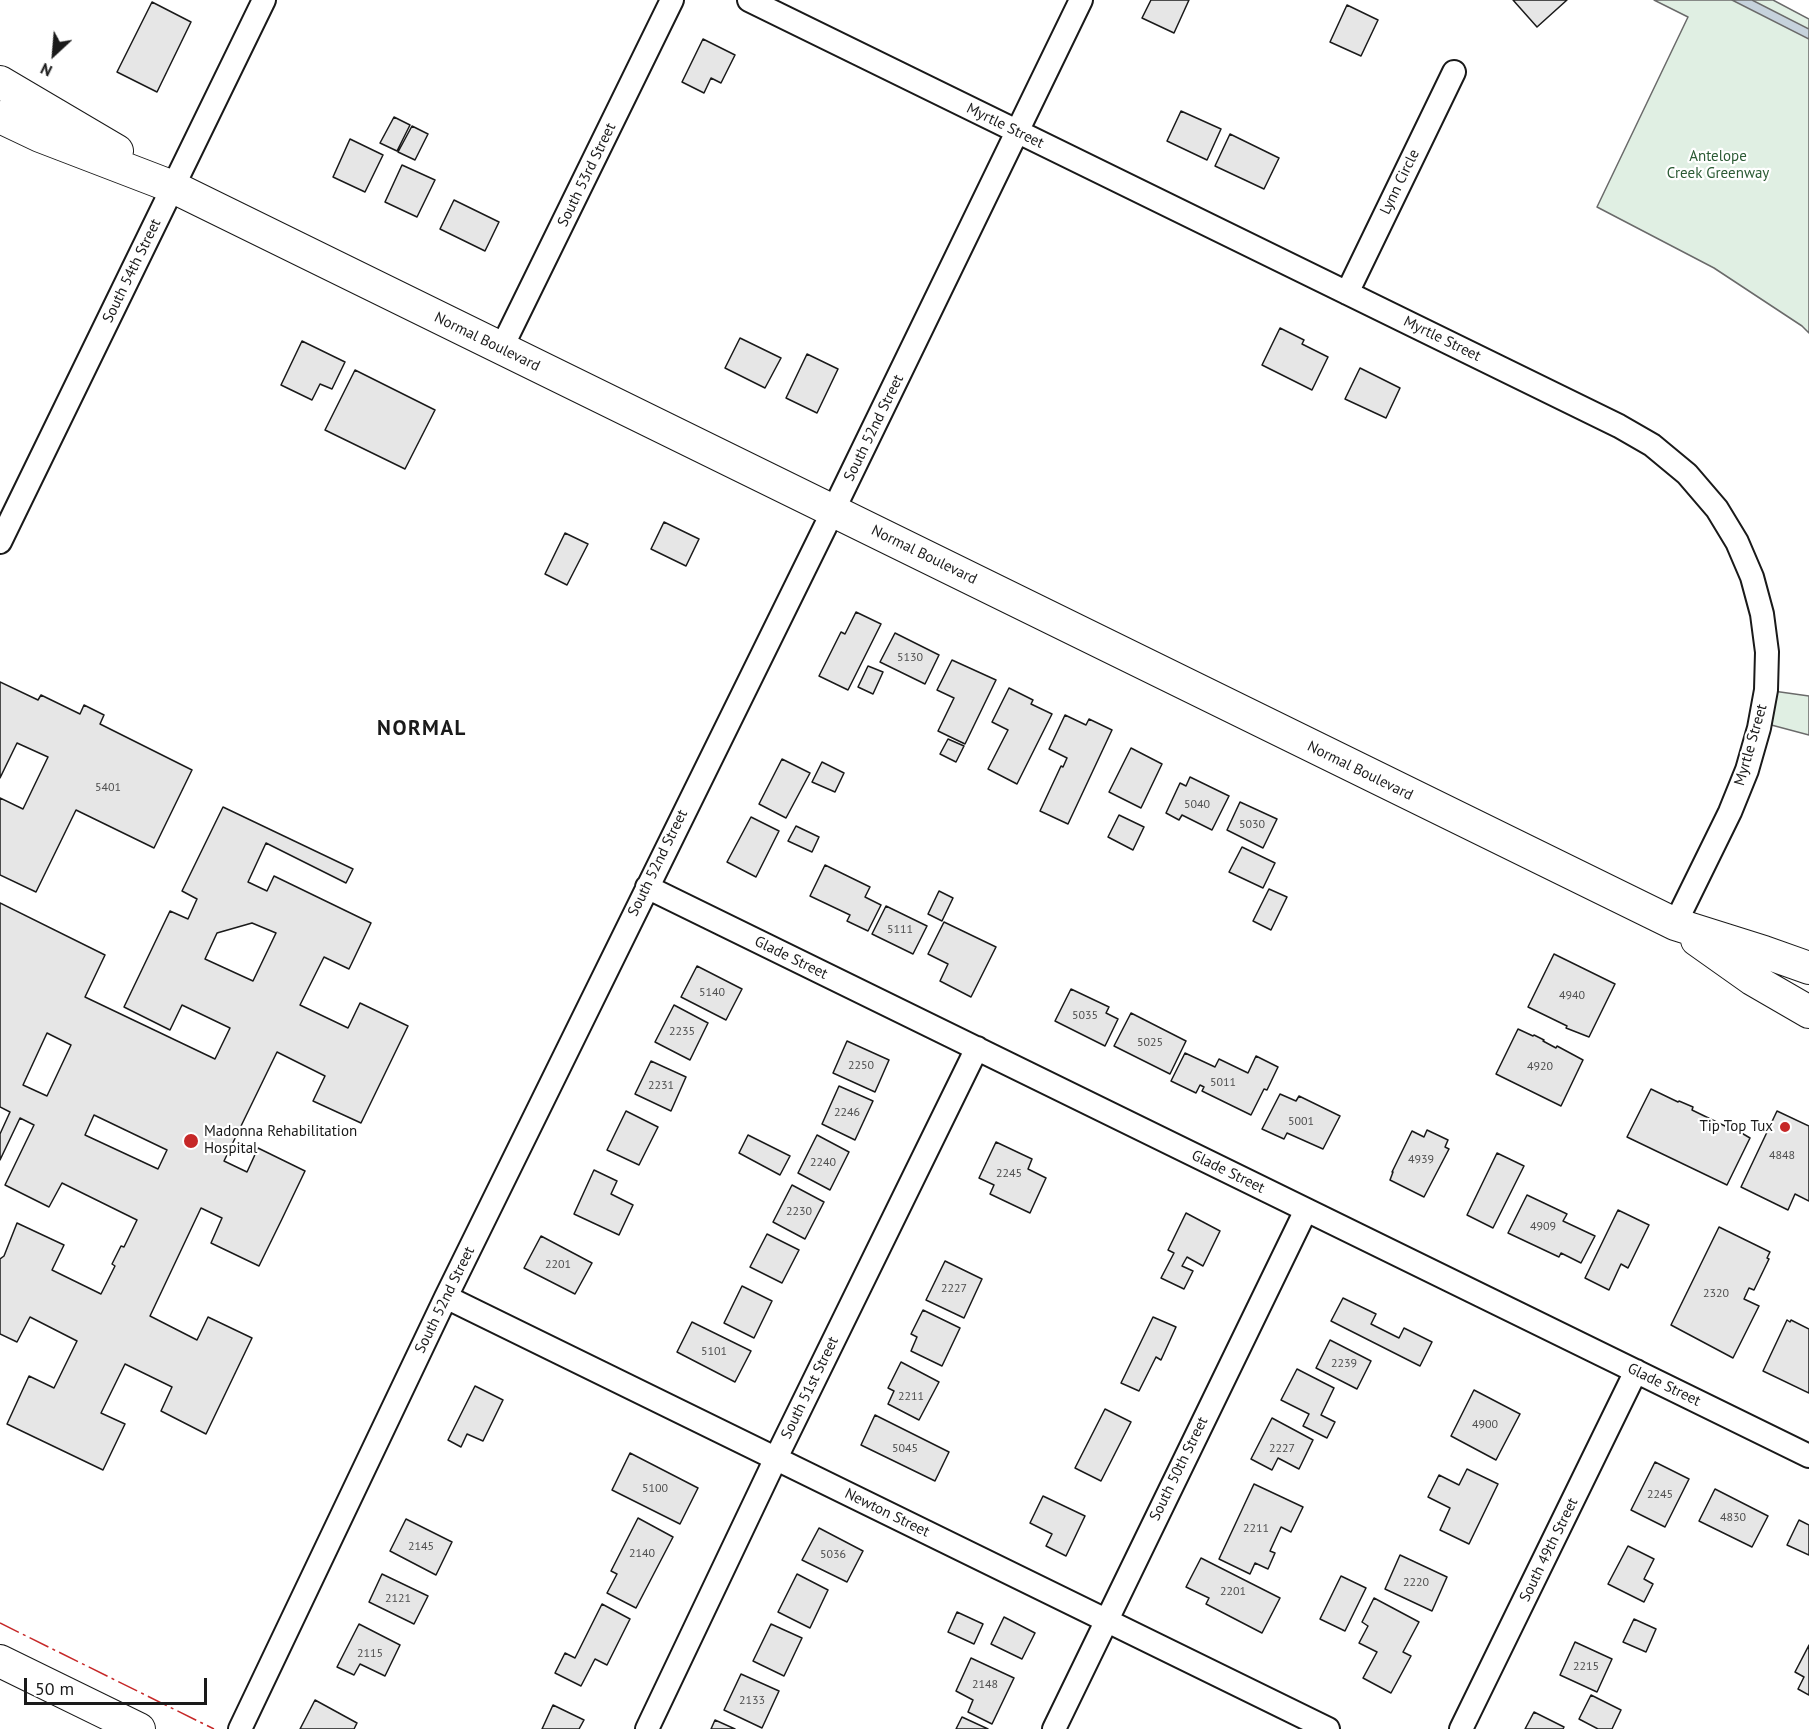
<!DOCTYPE html>
<style>
body{margin:0}
#map{position:relative;width:1809px;height:1729px;overflow:hidden;background:#fff;font-family:"PT Sans",sans-serif}
canvas{display:block}
.north{position:absolute;left:24px;top:24px;width:60px;height:60px;-webkit-text-stroke:4px #fff;paint-order:stroke;rotate:206deg;font-size:16px;font-weight:700;line-height:24px;text-align:center;color:#1a1a1a}
.north::after{content:'';display:block;margin:auto;width:21px;height:27px;background:#1a1a1a;clip-path:polygon(50% 0,100% 100%,50% 72%,0 100%)}
.scale{position:absolute;left:24px;top:1678px;width:183px;height:27px;box-sizing:border-box;border:3px solid #1a1a1a;border-top:0;padding-left:8px;font-size:18px;line-height:21px;white-space:nowrap;color:#1a1a1a;-webkit-text-stroke:4px #fff;paint-order:stroke}
</style>
<div id="map">
<canvas width="1809" height="1729"></canvas>
<div class="north">N</div>
<div class="scale">50 m</div>
</div>
<script>
const g = document.querySelector('canvas').getContext('2d');
g.lineJoin = 'round';
function paint(path, color) {
  g.fillStyle = color;
  g.fill(path, 'evenodd');
}
function shape(rows) {
  const path = new Path2D();
  for (const r of rows) {
    path.moveTo(r[0], r[1]);
    for (let i = 2; i < r.length; i += 2) path.lineTo(r[i], r[i + 1]);
  }
  return path;
}
function strokePath(path, color, width, dash) {
  g.strokeStyle = color;
  g.lineWidth = width;
  g.lineCap = dash ? 'butt' : 'round';
  g.setLineDash(dash || []);
  g.stroke(path);
}
function drawText(font, color, halo, rows, align = 'center') {
  g.font = font + ' "PT Sans",sans-serif';
  g.lineWidth = 4.5;
  g.setLineDash([]);
  g.textBaseline = 'middle';
  g.strokeStyle = halo;
  g.fillStyle = color;
  for (const [text, x, y, turn = 0] of rows) {
    g.save();
    g.translate(x, y);
    g.rotate((+turn || 0) * Math.PI / 180);
    g.textAlign = isNaN(turn) ? turn : align;
    if (halo) g.strokeText(text, 0, 0);
    g.fillText(text, 0, 0);
    g.restore();
  }
}
const green = shape([
 [1654,0,1773,0,1809,19,1809,333,1802,326,1714,268,1597,207,1688,17,1654,0],
 [1766,690,1809,696,1809,735,1760,722,1766,690]
]);
paint(green, '#e0efe3');
strokePath(green, '#6a6a6a', 1.5);
const water = shape([
 [1732,0,1752,0,1809,29,1809,39,1732,0]
]);
paint(water, '#c6d2dc');
strokePath(water, '#6a6a6a', 1.5);
const building = shape([
 [1151,0,1189,0,1174,33,1142,18,1151,0],
 [1513,0,1567,0,1537,27,1513,0],
 [152,2,191,22,157,92,117,72,152,2],
 [1347,5,1378,20,1361,56,1330,42,1347,5],
 [703,39,735,55,721,83,711,78,704,93,682,82,703,39],
 [1181,111,1221,129,1207,160,1167,141,1181,111],
 [394,117,410,125,397,151,380,143,394,117],
 [412,126,428,134,415,160,398,152,412,126],
 [1230,134,1279,158,1264,189,1215,166,1230,134],
 [350,139,383,155,365,192,333,177,350,139],
 [402,165,435,180,417,217,385,202,402,165],
 [454,200,499,222,485,251,440,229,454,200],
 [1280,328,1304,340,1302,344,1328,357,1312,390,1262,365,1280,328],
 [740,338,781,358,765,388,725,368,740,338],
 [302,341,345,362,332,389,320,384,312,400,281,385,302,341],
 [807,354,838,369,817,413,786,398,807,354],
 [1360,368,1400,388,1386,418,1345,399,1360,368],
 [355,370,435,410,405,469,325,430,355,370],
 [664,522,699,539,686,566,651,549,664,522],
 [565,533,588,544,567,585,545,574,565,533],
 [856,612,881,624,848,690,819,676,841,632,845,634,856,612],
 [895,633,939,655,925,684,880,662,895,633],
 [952,660,996,680,965,744,938,731,954,698,937,690,952,660],
 [868,666,883,672,873,694,858,687,868,666],
 [0,682,38,700,41,695,80,714,84,705,104,715,100,724,192,770,154,848,76,810,36,892,0,875,0,798,23,809,48,757,17,743,0,778,0,682],
 [1009,688,1033,700,1031,704,1052,714,1017,784,988,769,1008,730,992,722,1009,688],
 [1065,715,1086,725,1089,719,1112,730,1068,824,1040,811,1061,766,1063,767,1067,758,1049,749,1065,715],
 [948,739,964,746,956,762,940,754,948,739],
 [1131,748,1162,764,1141,808,1109,792,1131,748],
 [782,759,810,773,786,818,759,804,782,759],
 [822,762,844,773,835,792,812,782,822,762],
 [1190,777,1229,796,1212,830,1182,815,1179,820,1166,813,1180,783,1186,786,1190,777],
 [1240,802,1277,819,1263,848,1227,830,1240,802],
 [223,807,353,869,346,883,266,843,248,882,267,891,274,876,371,923,349,969,324,957,300,1005,348,1028,360,1003,408,1026,361,1123,313,1101,325,1076,277,1052,224,1161,247,1172,258,1148,305,1171,282,1219,259,1266,211,1243,222,1218,201,1208,150,1316,197,1340,208,1317,252,1338,206,1434,161,1411,172,1387,125,1364,101,1413,125,1424,103,1470,7,1424,29,1376,54,1388,77,1341,30,1317,17,1342,0,1334,0,1259,4,1256,17,1223,64,1245,52,1270,101,1294,115,1266,112,1264,121,1246,124,1247,137,1220,62,1183,49,1207,5,1185,34,1125,20,1118,0,1160,0,1134,10,1112,0,1107,0,903,105,955,85,997,215,1059,230,1028,182,1005,170,1030,124,1007,170,911,188,919,197,899,182,891,223,807],
 [252,923,276,933,253,981,205,959,217,933,252,923],
 [47,1033,71,1045,47,1096,23,1085,47,1033],
 [94,1115,167,1150,158,1169,85,1135,94,1115],
 [1119,815,1144,827,1133,850,1108,837,1119,815],
 [751,817,779,831,756,877,727,862,751,817],
 [796,826,819,837,812,852,788,841,796,826],
 [1242,847,1275,863,1263,888,1229,872,1242,847],
 [825,865,870,887,865,897,881,905,868,931,847,921,850,915,810,896,825,865],
 [1269,889,1287,897,1271,930,1253,921,1269,889],
 [939,891,953,898,942,921,928,914,939,891],
 [886,906,927,926,913,954,872,934,886,906],
 [944,922,996,947,971,997,940,981,948,964,928,954,944,922],
 [1554,954,1615,984,1589,1037,1566,1028,1567,1026,1528,1007,1554,954],
 [697,966,742,989,726,1020,681,997,697,966],
 [1071,989,1109,1007,1106,1013,1118,1019,1105,1046,1055,1021,1071,989],
 [674,1005,708,1023,690,1060,655,1042,674,1005],
 [1131,1013,1186,1041,1170,1074,1114,1046,1131,1013],
 [1518,1029,1533,1036,1534,1035,1544,1040,1543,1041,1556,1048,1557,1046,1583,1060,1561,1106,1496,1074,1518,1029],
 [847,1041,889,1060,875,1092,833,1073,847,1041],
 [1185,1053,1215,1067,1219,1059,1248,1073,1256,1056,1278,1067,1267,1090,1264,1089,1251,1115,1202,1091,1204,1087,1200,1085,1196,1093,1171,1081,1185,1053],
 [651,1061,686,1077,671,1111,635,1094,651,1061],
 [839,1086,873,1101,855,1140,822,1124,839,1086],
 [1651,1089,1678,1102,1679,1101,1693,1107,1692,1110,1727,1127,1728,1125,1750,1138,1727,1185,1627,1137,1651,1089],
 [1280,1094,1296,1101,1299,1096,1340,1116,1323,1149,1287,1133,1284,1139,1262,1129,1280,1094],
 [626,1111,658,1127,639,1165,607,1150,626,1111],
 [1777,1111,1809,1126,1809,1201,1795,1194,1788,1210,1741,1187,1777,1111],
 [1427,1130,1448,1140,1445,1147,1449,1149,1424,1197,1390,1180,1393,1172,1392,1172,1412,1131,1424,1137,1427,1130],
 [748,1135,790,1156,780,1175,739,1153,748,1135],
 [817,1135,849,1152,830,1190,798,1173,817,1135],
 [996,1142,1032,1159,1028,1169,1046,1178,1030,1213,990,1194,994,1185,979,1178,996,1142],
 [1497,1153,1524,1166,1493,1228,1467,1215,1497,1153],
 [594,1170,617,1181,611,1194,633,1205,619,1235,574,1214,594,1170],
 [792,1185,824,1202,805,1239,773,1222,792,1185],
 [1527,1195,1567,1214,1563,1221,1595,1236,1581,1263,1561,1253,1559,1257,1508,1233,1527,1195],
 [1618,1210,1649,1225,1628,1268,1621,1264,1609,1290,1585,1278,1618,1210],
 [1186,1213,1220,1231,1203,1266,1187,1257,1182,1266,1193,1271,1184,1289,1161,1278,1174,1253,1168,1250,1186,1213],
 [1719,1227,1770,1252,1767,1258,1769,1259,1754,1290,1749,1288,1744,1299,1759,1306,1733,1358,1671,1325,1719,1227],
 [767,1234,799,1250,782,1283,750,1267,767,1234],
 [541,1236,592,1263,575,1294,524,1268,541,1236],
 [945,1261,982,1279,964,1318,926,1300,945,1261],
 [742,1286,772,1301,754,1338,724,1323,742,1286],
 [1343,1298,1376,1314,1371,1324,1399,1338,1404,1328,1432,1342,1420,1366,1331,1321,1343,1298],
 [923,1310,960,1328,942,1366,911,1351,917,1337,911,1334,923,1310],
 [1153,1317,1176,1327,1161,1360,1156,1357,1139,1391,1121,1383,1153,1317],
 [1787,1320,1790,1322,1791,1320,1809,1329,1809,1393,1763,1371,1787,1320],
 [692,1322,751,1351,735,1382,677,1352,692,1322],
 [1330,1340,1371,1361,1357,1389,1316,1368,1330,1340],
 [901,1362,939,1382,919,1420,888,1404,894,1391,888,1388,901,1362],
 [1297,1369,1334,1388,1321,1415,1335,1422,1327,1438,1303,1426,1309,1414,1281,1400,1297,1369],
 [475,1386,503,1400,483,1441,467,1434,461,1447,448,1440,475,1386],
 [1474,1390,1520,1414,1496,1460,1451,1436,1474,1390],
 [1105,1409,1131,1422,1101,1481,1075,1468,1105,1409],
 [875,1415,949,1452,935,1481,861,1445,875,1415],
 [1272,1418,1313,1440,1299,1469,1278,1458,1272,1470,1251,1459,1272,1418],
 [630,1453,698,1488,680,1524,612,1490,630,1453],
 [1655,1462,1689,1479,1665,1527,1631,1510,1655,1462],
 [1467,1469,1498,1484,1469,1544,1440,1530,1450,1508,1428,1497,1439,1475,1459,1485,1467,1469],
 [1254,1484,1303,1507,1291,1532,1281,1527,1270,1551,1275,1553,1268,1569,1255,1563,1250,1574,1219,1559,1254,1484],
 [1715,1489,1768,1516,1752,1547,1699,1521,1715,1489],
 [1043,1496,1085,1516,1066,1556,1046,1546,1052,1534,1030,1523,1043,1496],
 [638,1518,673,1537,636,1608,607,1593,617,1574,611,1571,638,1518],
 [406,1519,452,1542,436,1575,390,1551,406,1519],
 [1799,1520,1809,1525,1809,1555,1787,1545,1799,1520],
 [819,1528,863,1551,847,1582,802,1560,819,1528],
 [1628,1546,1654,1559,1644,1579,1653,1584,1644,1602,1608,1584,1628,1546],
 [1400,1555,1447,1577,1432,1611,1385,1589,1400,1555],
 [1201,1558,1280,1598,1262,1633,1206,1604,1209,1598,1186,1587,1201,1558],
 [382,1574,428,1596,414,1624,369,1602,382,1574],
 [797,1574,828,1590,810,1628,778,1612,797,1574],
 [1341,1576,1366,1588,1345,1631,1320,1619,1341,1576],
 [1374,1598,1419,1622,1403,1652,1411,1656,1391,1693,1363,1678,1377,1652,1359,1643,1368,1626,1362,1622,1374,1598],
 [602,1604,630,1619,607,1665,595,1659,581,1686,555,1673,565,1653,575,1658,602,1604],
 [957,1612,983,1624,974,1644,948,1632,957,1612],
 [1004,1617,1035,1633,1022,1659,991,1644,1004,1617],
 [1634,1619,1656,1629,1646,1652,1623,1642,1634,1619],
 [359,1624,400,1645,385,1676,360,1664,354,1675,337,1667,359,1624],
 [771,1624,802,1638,784,1676,753,1661,771,1624],
 [1575,1642,1612,1659,1597,1692,1560,1675,1575,1642],
 [1809,1645,1809,1695,1798,1689,1804,1677,1795,1672,1809,1645],
 [971,1658,1014,1678,992,1724,968,1712,973,1700,956,1691,971,1658],
 [741,1674,779,1691,762,1728,724,1710,741,1674],
 [1591,1695,1621,1710,1612,1729,1598,1729,1579,1719,1591,1695],
 [315,1700,357,1723,354,1729,300,1729,315,1700],
 [553,1705,584,1720,579,1729,542,1729,553,1705],
 [1534,1712,1564,1727,1563,1729,1525,1729,1534,1712],
 [962,1717,988,1729,956,1729,962,1717],
 [715,1720,735,1729,711,1729,715,1720]
]);
paint(building, '#e6e6e6');
strokePath(building, '#1a1a1a', 1.5);
const minor = shape([
 [749,0,1619,426,1652,445,1687,474,1717,509,1737,542,1752,577,1762,614,1767,652,1766,690,1759,728,1747,770,1730,812,1675,924],
 [1347,293,1454,72],
 [501,349,672,0],
 [0,542,264,0],
 [647,887,1809,1456],
 [446,1297,1328,1729],
 [240,1729,446,1297,833,511,1081,0],
 [647,1729,776,1458,977,1048],
 [1054,1729,1306,1210],
 [1461,1729,1636,1371]
]);
const secondary = shape([
 [0,82,117,151],
 [0,117,40,136,173,187,1675,924,1764,952,1809,968],
 [1697,940,1752,979,1809,1012],
 [0,1661,139,1729]
]);
strokePath(minor, '#1a1a1a', 26);
strokePath(secondary, '#1a1a1a', 34);
strokePath(minor, '#fff', 22);
strokePath(secondary, '#fff', 32);
strokePath(shape([
 [0,1623,214,1729]
]), '#c62828', 1.5, [21, 4.5, 3, 4.5]);
for (const [x, y, r, color] of [
 [1785,1127,6,"#c62828"],
 [191,1141,8,"#c62828"]
]) {
  const dot = new Path2D();
  dot.arc(x, y, r, 0, 2 * Math.PI);
  g.fillStyle = color;
  g.fill(dot);
  strokePath(dot, '#fff', 2);
}
drawText('12px', '#4d4d4d', null, [
 ["5130",910,658],
 ["5401",108,788],
 ["5040",1197,805],
 ["5030",1252,825],
 ["5111",900,930],
 ["5140",712,993],
 ["4940",1572,996],
 ["5035",1085,1016],
 ["2235",682,1032],
 ["5025",1150,1043],
 ["2250",861,1066],
 ["4920",1540,1067],
 ["5011",1223,1083],
 ["2231",661,1086],
 ["2246",847,1113],
 ["5001",1301,1122],
 ["4848",1782,1156],
 ["4939",1421,1160],
 ["2240",823,1163],
 ["2245",1009,1174],
 ["2230",799,1212],
 ["4909",1543,1227],
 ["2201",558,1265],
 ["2227",954,1289],
 ["2320",1716,1294],
 ["5101",714,1352],
 ["2239",1344,1364],
 ["2211",911,1397],
 ["4900",1485,1425],
 ["5045",905,1449],
 ["2227",1282,1449],
 ["5100",655,1489],
 ["2245",1660,1495],
 ["4830",1733,1518],
 ["2211",1256,1529],
 ["2145",421,1547],
 ["2140",642,1554],
 ["5036",833,1555],
 ["2220",1416,1583],
 ["2201",1233,1592],
 ["2121",398,1599],
 ["2115",370,1654],
 ["2215",1586,1667],
 ["2148",985,1685],
 ["2133",752,1701]
]);
drawText('15px', '#1a1a1a', '#fff', [
 ["Myrtle Street",1005,126,26],
 ["South 53rd Street",587,175,-64],
 ["Lynn Circle",1400,182,-64],
 ["South 54th Street",132,271,-64],
 ["Myrtle Street",1442,339,26],
 ["Normal Boulevard",487,342,26],
 ["South 52nd Street",874,428,-64],
 ["Normal Boulevard",924,555,26],
 ["Myrtle Street",1751,745,-74],
 ["Normal Boulevard",1360,771,26],
 ["South 52nd Street",658,863,-64],
 ["Glade Street",791,958,26],
 ["Glade Street",1228,1172,26],
 ["South 52nd Street",445,1300,-64],
 ["Glade Street",1664,1385,26],
 ["South 51st Street",810,1388,-64],
 ["South 50th Street",1179,1469,-64],
 ["Newton Street",887,1513,26],
 ["South 49th Street",1549,1550,-64]
]);
drawText('15px', '#2b5a34', '#fff', [
 ["Antelope",1718,157],
 ["Creek Greenway",1718,174]
]);
drawText('15px', '#1a1a1a', '#fff', [
 ["Tip Top Tux",1773,1127],
 ["Madonna Rehabilitation",204,1132,"left"],
 ["Hospital",204,1149,"left"]
], 'right');
g.letterSpacing = '1.5px';
drawText('bold 21px', '#1a1a1a', '#fff', [
 ["NORMAL",422,729]
]);
g.letterSpacing = '0px';
</script>
